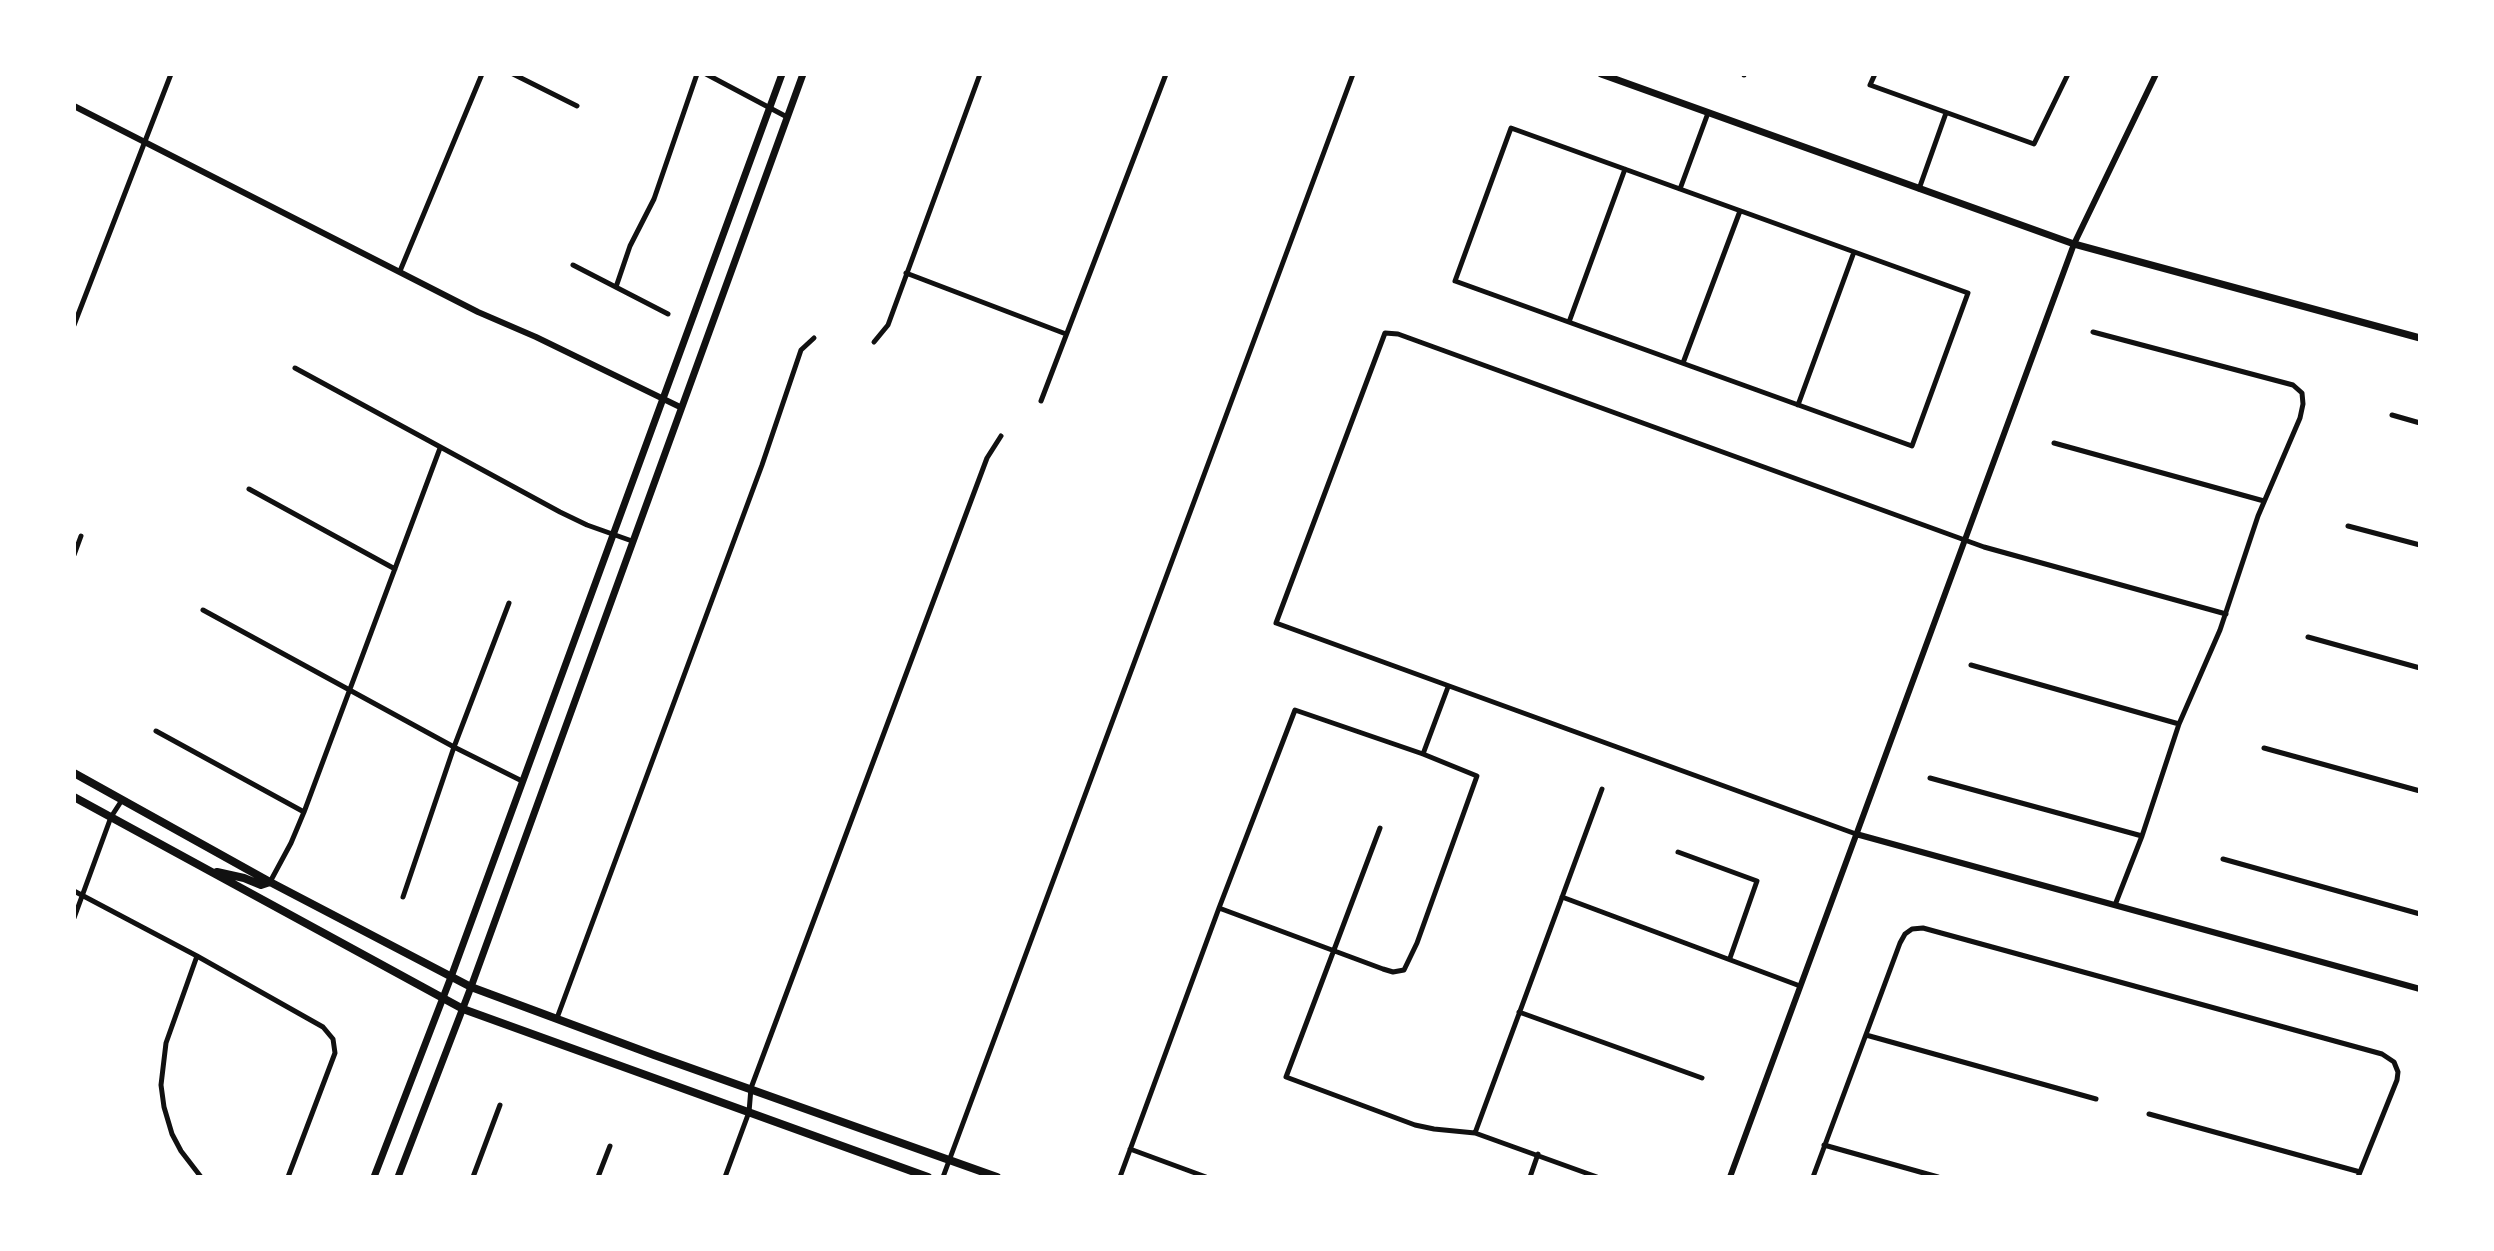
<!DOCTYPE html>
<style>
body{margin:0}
#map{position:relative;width:2494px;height:1251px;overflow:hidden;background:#fff;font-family:"Source Sans 3",sans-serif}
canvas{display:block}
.frame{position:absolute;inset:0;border:76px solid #fff;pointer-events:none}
</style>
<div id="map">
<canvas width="2494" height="1251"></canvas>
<div class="frame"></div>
</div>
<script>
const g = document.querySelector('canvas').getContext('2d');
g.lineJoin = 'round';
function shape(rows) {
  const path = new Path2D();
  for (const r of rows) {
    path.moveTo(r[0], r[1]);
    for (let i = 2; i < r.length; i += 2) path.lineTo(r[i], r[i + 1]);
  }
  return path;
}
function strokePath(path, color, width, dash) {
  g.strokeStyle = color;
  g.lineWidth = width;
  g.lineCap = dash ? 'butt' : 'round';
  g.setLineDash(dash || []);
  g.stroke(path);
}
strokePath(shape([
 [513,74,577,106],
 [706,74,787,117],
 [1875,74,1870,85,2034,144,2068,74],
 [1744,75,1744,74],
 [1511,128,1968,293,1912,446,1455,281,1511,128],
 [1680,189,1708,113],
 [1919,189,1946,113],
 [573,265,668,314],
 [400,271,482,74],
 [906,273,1066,334],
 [616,287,630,246,654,199,697,74],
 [1569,322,1625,169],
 [74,325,171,74],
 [2093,332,2293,385,2302,393,2303,404,2300,418,2258,516,2220,630,2179,724,2142,836,2115,905],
 [874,342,888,325,980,74],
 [1683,363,1740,211],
 [295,368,560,512,587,525,632,541],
 [1041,401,1166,74],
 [1798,405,1854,252],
 [2392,415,2420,423],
 [2054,443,2264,501],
 [249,489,395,569],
 [2348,526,2420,545],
 [74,555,81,536],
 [203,610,454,747,522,781],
 [2308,637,2420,668],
 [1971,665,2179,724],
 [156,731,304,812],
 [2264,748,2420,791],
 [1423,754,1448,687],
 [1930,778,2142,836],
 [1380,828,1286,1077,1415,1125,1434,1129,1475,1133,1597,1177],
 [1856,834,1276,623,1385,333,1398,334,1984,547,2226,614],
 [1678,852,1757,881,1730,958],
 [2223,859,2420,914],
 [270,882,291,843,304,812,440,448],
 [74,891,197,956,323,1027,333,1039,335,1053,288,1177],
 [403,897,454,747,509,603],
 [1562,897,1800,986],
 [74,918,111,817,122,800],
 [197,956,166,1043,161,1085,164,1107,172,1134,181,1151,201,1177],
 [1519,1012,1702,1078],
 [557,1018,762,465,801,350,814,338],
 [1866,1035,2096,1099],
 [2149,1114,2360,1172],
 [1475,1133,1602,789],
 [1824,1145,1938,1177],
 [1130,1149,1206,1177],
 [473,1177,500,1105],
 [598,1177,610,1146],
 [725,1177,749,1112,751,1088,987,458,1001,436],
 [943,1177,1353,74],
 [1120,1177,1219,908,1295,710,1423,754,1477,776,1417,943,1404,970,1393,972,1383,969,1219,908],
 [1530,1177,1538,1154],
 [1813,1177,1900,943,1905,934,1912,929,1923,928,2382,1054,2394,1062,2398,1072,2397,1080,2358,1177]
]), '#111', 5);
strokePath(shape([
 [74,106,478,312,536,337,680,407],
 [1856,834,2420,989],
 [1730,1177,2074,244,2156,74]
]), '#111', 6);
strokePath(shape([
 [1601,74,2074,244,2420,338],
 [374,1177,451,977,782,74],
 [398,1177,471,987,803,74]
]), '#111', 7);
strokePath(shape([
 [74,773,270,882,471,987,654,1055,997,1177],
 [74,797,463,1009,928,1177],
 [217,872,244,878,261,885,270,882]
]), '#111', 8);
</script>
